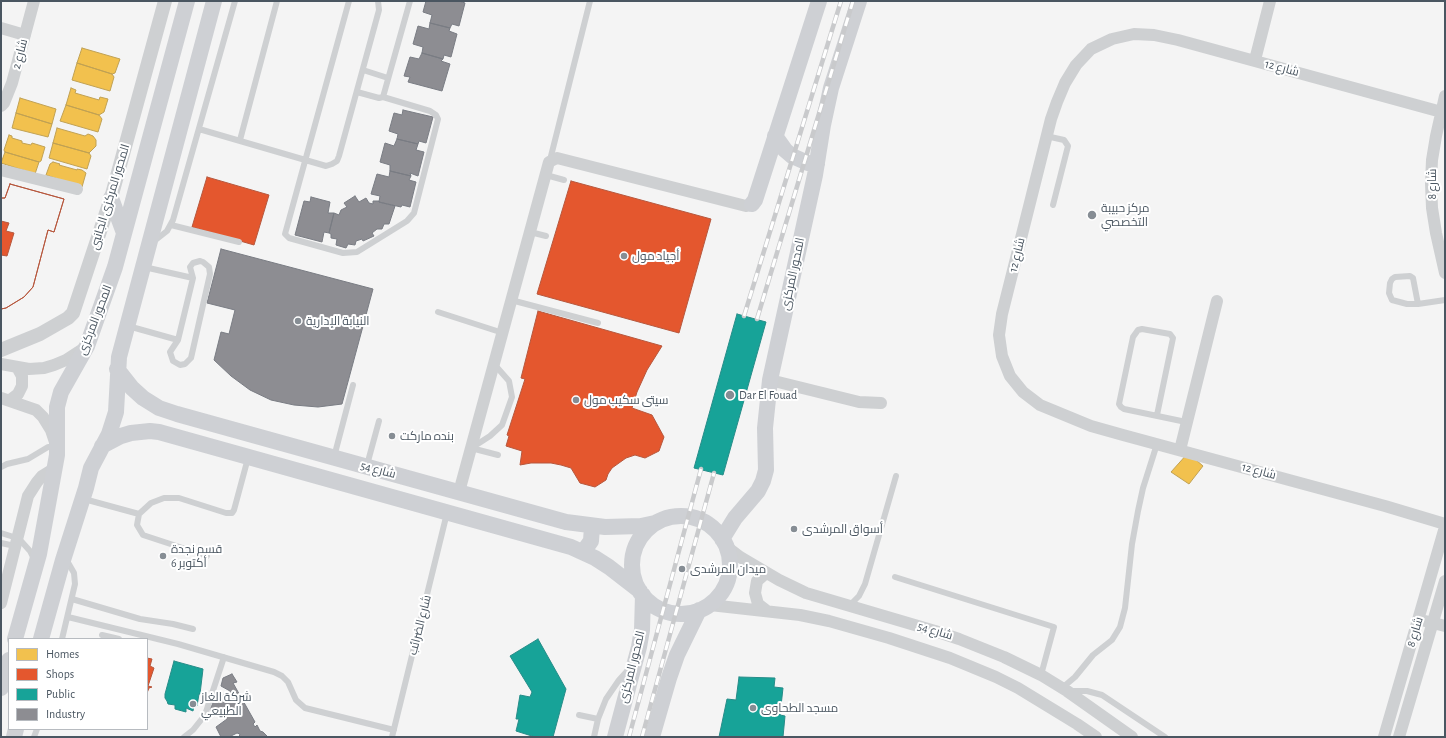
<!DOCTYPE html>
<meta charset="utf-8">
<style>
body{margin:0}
#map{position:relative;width:1446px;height:738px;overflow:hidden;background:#f4f4f4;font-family:"Alegreya Sans",sans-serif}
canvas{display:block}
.frame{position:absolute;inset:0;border:2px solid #4a5661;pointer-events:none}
.legend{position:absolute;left:8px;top:638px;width:140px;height:92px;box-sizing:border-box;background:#fff;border:1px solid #b7bbc0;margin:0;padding:5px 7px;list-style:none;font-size:12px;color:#4a5661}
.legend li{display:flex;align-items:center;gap:8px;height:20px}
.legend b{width:20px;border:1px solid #b7bbc0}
</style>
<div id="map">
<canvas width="1446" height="738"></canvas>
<div class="frame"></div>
<ul class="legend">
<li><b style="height:11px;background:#f2c14e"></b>Homes</li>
<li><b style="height:11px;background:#e4572e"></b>Shops</li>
<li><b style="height:11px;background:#17a398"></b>Public</li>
<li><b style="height:11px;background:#8d8d92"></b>Industry</li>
</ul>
</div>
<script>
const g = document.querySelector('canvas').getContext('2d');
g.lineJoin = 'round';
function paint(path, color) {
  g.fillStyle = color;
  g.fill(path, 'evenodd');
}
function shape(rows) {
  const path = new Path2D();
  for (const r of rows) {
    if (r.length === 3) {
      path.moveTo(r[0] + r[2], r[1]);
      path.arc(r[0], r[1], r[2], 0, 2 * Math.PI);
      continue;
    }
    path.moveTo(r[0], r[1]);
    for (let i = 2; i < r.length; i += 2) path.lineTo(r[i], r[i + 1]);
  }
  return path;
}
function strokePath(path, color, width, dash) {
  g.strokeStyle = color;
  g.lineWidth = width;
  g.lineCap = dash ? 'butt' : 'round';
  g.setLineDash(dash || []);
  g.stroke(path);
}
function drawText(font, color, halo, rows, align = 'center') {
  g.font = font + ' "Alegreya Sans",Cairo,sans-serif';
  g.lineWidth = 4;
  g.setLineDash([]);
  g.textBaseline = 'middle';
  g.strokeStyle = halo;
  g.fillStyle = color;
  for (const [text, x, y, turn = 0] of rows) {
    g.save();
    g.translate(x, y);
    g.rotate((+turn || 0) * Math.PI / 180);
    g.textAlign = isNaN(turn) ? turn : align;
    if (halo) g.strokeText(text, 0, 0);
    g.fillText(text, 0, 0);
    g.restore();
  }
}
const homes = shape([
 [82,48,120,59,115,73,112,74,77,63,82,48],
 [77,63,112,74,114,77,110,91,72,80,77,63],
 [71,88,76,90,75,93,99,100,100,97,108,99,104,112,99,115,66,105,71,88],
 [20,98,56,109,52,124,16,113,20,98],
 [66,105,99,115,102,119,98,132,60,121,66,105],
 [16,113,52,124,48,137,12,128,16,113],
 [57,128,85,136,88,134,93,136,96,140,96,146,89,153,53,143,57,128],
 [9,135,12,136,12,138,22,141,22,143,31,145,32,143,45,147,41,161,39,162,5,152,4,150,9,135],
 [53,143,89,153,91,156,87,169,49,158,53,143],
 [5,152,39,162,35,174,1,163,5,152],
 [53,162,60,164,59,165,77,170,77,169,82,170,86,173,82,187,46,175,50,164,53,162],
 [1188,453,1203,466,1189,484,1171,472,1188,453]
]);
paint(homes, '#f2c14e');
strokePath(homes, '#c0a154', 1);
const shops = shape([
 [207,177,269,195,254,245,192,227,207,177],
 [571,181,711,219,679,333,537,294,571,181],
 [10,184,64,199,54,232,48,230,33,287,24,297,6,308,1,309,1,255,7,256,14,233,6,231,9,223,1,221,1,198,5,198,10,184],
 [10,184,64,199,54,232,48,230,33,287,24,297,6,308,1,309,1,198,5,198,10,184],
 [538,311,662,346,647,370,637,392,632,408,652,415,664,437,659,451,645,458,635,455,626,458,612,468,608,474,606,480,595,487,580,483,571,468,561,465,551,463,531,463,520,465,522,451,506,446,509,436,507,435,525,379,521,378,538,311],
 [147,658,152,659,150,666,154,668,148,686,152,687,149,688,147,693,147,658]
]);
paint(shops, '#e4572e');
strokePath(shops, '#b6573d', 1);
const public = shape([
 [737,314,766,322,723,475,694,468,737,314],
 [538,639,566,689,553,737,535,737,516,731,519,719,516,719,520,695,530,697,532,692,510,656,538,639],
 [174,661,203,669,200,694,199,694,197,706,194,705,193,711,186,708,186,712,175,709,175,705,168,704,167,701,165,698,165,694,174,661],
 [739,677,775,678,774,687,783,688,780,715,785,716,783,737,719,737,727,699,736,700,739,677]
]);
paint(public, '#17a398');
strokePath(public, '#268c88', 1);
const industry = shape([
 [426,1,459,1,465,3,459,26,452,24,450,28,430,23,432,15,423,12,426,1],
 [430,23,450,28,449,31,457,34,451,57,444,55,443,59,422,53,423,47,413,44,418,26,429,29,430,23],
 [422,53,443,59,441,61,450,64,442,91,408,82,410,77,404,76,410,57,419,59,422,53],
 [403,110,433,117,426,143,419,141,418,144,397,139,398,134,389,131,394,113,402,115,403,110],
 [397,139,418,144,416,150,424,152,418,176,410,173,411,176,390,171,390,165,380,162,385,143,394,146,397,139],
 [390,171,411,176,409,180,416,182,410,207,402,205,401,207,379,202,380,196,371,194,377,174,389,177,390,171],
 [355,196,359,202,366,198,369,203,373,204,373,201,379,201,379,202,395,206,389,224,384,224,382,229,377,229,372,233,374,236,363,241,362,239,356,241,355,245,348,244,346,248,336,245,337,239,331,238,331,234,329,233,334,213,339,215,341,210,347,207,344,203,355,196],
 [311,197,330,202,328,213,334,213,329,233,324,232,322,242,295,235,304,201,310,202,311,197],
 [221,249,373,289,342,404,318,407,294,405,271,400,250,390,231,376,214,360,221,332,229,334,235,310,207,303,221,249],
 [232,674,237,682,233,683,255,722,253,724,255,727,257,725,260,731,263,732,268,737,239,737,240,734,237,733,229,737,221,737,216,727,227,719,224,712,214,716,210,709,214,701,230,691,221,686,223,678,232,674]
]);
paint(industry, '#8d8d92');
strokePath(industry, '#797c83', 1);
strokePath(shape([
 [349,1,285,234,289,238,343,253,357,252,407,221,414,213,438,119,436,115,430,111,383,97],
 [363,70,388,78],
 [357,92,379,98,383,97,410,1],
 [199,129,326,166,332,164,337,161,339,156,379,10,378,1],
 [1046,136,1064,140,1068,146,1053,205],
 [240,140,277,1],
 [550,160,590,1],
 [546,175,564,180],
 [171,225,239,242],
 [530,232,546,236],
 [153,242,167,231,173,220,235,1],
 [200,261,203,262,209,267,210,274,191,358,185,364,180,365,173,361,170,352,178,340,193,278,190,267,193,263,200,261],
 [144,267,193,278],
 [511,300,598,323],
 [1418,304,1407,304,1392,300,1389,293,1390,283,1392,279,1395,277,1410,276,1413,278,1418,304,1445,300],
 [438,312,503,333],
 [128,326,178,340],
 [1157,415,1173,338,1170,334,1142,329,1138,330,1133,337,1119,404,1121,407,1124,409,1186,422],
 [473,447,490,436,502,425,512,397,509,381,494,364],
 [471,448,498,455],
 [334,457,353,385],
 [367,465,379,421],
 [1,467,7,464,28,459,48,447,56,447],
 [84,499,139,514],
 [1,533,17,538,21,541,30,551,34,559],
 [1,543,15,546],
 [207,556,143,535,137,525,139,514,151,503,164,498,179,498,226,513,232,513,234,510,248,458],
 [895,577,1054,627,1041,675],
 [72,599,140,619,173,624,193,629],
 [849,606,859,596,865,584,896,476],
 [68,617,178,644,274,672,282,676,288,682,296,700,305,708,394,730],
 [102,635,119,639],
 [62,639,75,584,74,573,66,559],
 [1062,688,1075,677,1093,655,1112,640,1120,627,1125,608,1132,544,1138,511,1143,488,1157,444],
 [1070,691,1087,691,1102,695,1165,737],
 [579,715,598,719],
 [34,737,37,729],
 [184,737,193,730,205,715,224,657],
 [392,737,447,513],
 [594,737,598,719,606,699,619,680,629,669]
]), '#ced0d2', 6);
strokePath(shape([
 [1,28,25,35],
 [1255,60,1270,1],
 [1445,96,1436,136,1432,160,1431,183,1432,208,1436,233,1445,273],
 [1,106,4,103,12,83,34,1],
 [1445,113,1178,40,1154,35,1134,34,1112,39,1091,49,1076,65,1065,83,1057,102,1051,119,1002,314,999,335,1002,356,1010,376,1023,392,1040,405,1091,426,1123,435,1385,506,1445,524],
 [1,170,77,189],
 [1,364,29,369,44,368,54,365,66,360,86,347],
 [770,380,859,402,881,403],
 [1,398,36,410,43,417,51,430,55,442],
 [10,400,18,394,22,386,22,376,17,367],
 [1180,450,1217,301],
 [459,492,549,162,557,158,746,206,752,204],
 [727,547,740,557,779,580,806,593,935,631,959,639,1004,657,1041,675,1067,691,1132,737],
 [766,573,757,581,755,593,758,604,767,611],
 [1,603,28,496,37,482,42,476,55,468],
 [710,605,800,615,829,621,889,638,950,658,996,677,1018,688,1077,724,1096,737],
 [1425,621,1445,626],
 [1384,737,1445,527],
 [1399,737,1445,581]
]), '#ced0d2', 12);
strokePath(shape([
 [1,350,40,334,68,318,73,313,111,198,165,1]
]), '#ced0d2', 14);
strokePath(shape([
 [775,136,785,150,792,156,808,163,817,164],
 [111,198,124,233],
 [752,204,755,200,819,1],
 [117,369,132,388,143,398,159,408,177,414,566,522,605,527,641,526,655,523],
 [102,446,121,436,131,433,150,431,159,432,571,547,595,558,609,567,640,591],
 [681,565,49],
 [722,539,735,518,758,491,763,481,766,470,765,428,770,380,815,175,823,125,831,88,859,1],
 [583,552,591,541,592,526],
 [15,639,39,554,57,455,57,407,61,392,87,346,115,267,187,1],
 [41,639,63,560,86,488,91,468,109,434,116,412,119,357,214,1],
 [1,688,9,660],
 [14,737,16,729],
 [615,737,639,647,642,630,643,595],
 [652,737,669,678,677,655,699,610]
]), '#ced0d4', 16);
const rail = shape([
 [744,316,841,1],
 [757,319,853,1],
 [629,737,701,469],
 [642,737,714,473]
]);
strokePath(rail, '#c9cacc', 4.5);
strokePath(rail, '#fff', 3, [9]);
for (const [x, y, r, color] of [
 [1092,215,5,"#868d94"],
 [624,256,4,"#868d94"],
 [298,321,4,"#868d94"],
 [730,395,5,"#868d94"],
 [576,400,4,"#868d94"],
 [392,436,4,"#868d94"],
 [794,529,4,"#868d94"],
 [163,556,4,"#868d94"],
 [682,569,4,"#868d94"],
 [193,704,4,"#868d94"],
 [753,708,4,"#868d94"]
]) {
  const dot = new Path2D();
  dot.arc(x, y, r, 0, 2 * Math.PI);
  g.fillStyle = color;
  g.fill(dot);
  strokePath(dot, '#fff', 1.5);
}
drawText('12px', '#4a5661', '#fff', [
 ["شارع 2",20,54,-75],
 ["شارع 12",1282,68,15],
 ["شارع 8",1432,184,-90],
 ["المحور المركزى الجانبى",110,197,-73],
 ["شارع 12",1017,255,-76],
 ["المحور المركزى",793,274,-78],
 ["المحور المركزى",95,320,-69],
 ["شارع 54",378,470,15],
 ["شارع 12",1259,471,15],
 ["شارع الضرائب",420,625,-76],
 ["شارع 54",935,631,17],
 ["شارع 8",1415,632,-73],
 ["المحور المركزى",632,667,-76]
]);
drawText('12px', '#4a5661', '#fff', [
 ["مركز حبيبة",1101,208],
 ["التخصصي",1101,222],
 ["أجياد مول",632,256],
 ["النيابة الإدارية",306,321],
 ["Dar El Fouad",739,395],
 ["سيتى سكيب مول",584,400],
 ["بنده ماركت",400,436],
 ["أسواق المرشدى",802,529],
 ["قسم نجدة",171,549],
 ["6 أكتوبر",171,563],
 ["ميدان المرشدى",690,569],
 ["شركة الغاز",201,697],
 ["الطبيعي",201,711],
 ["مسجد الطحاوى",761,708]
], 'left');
</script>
